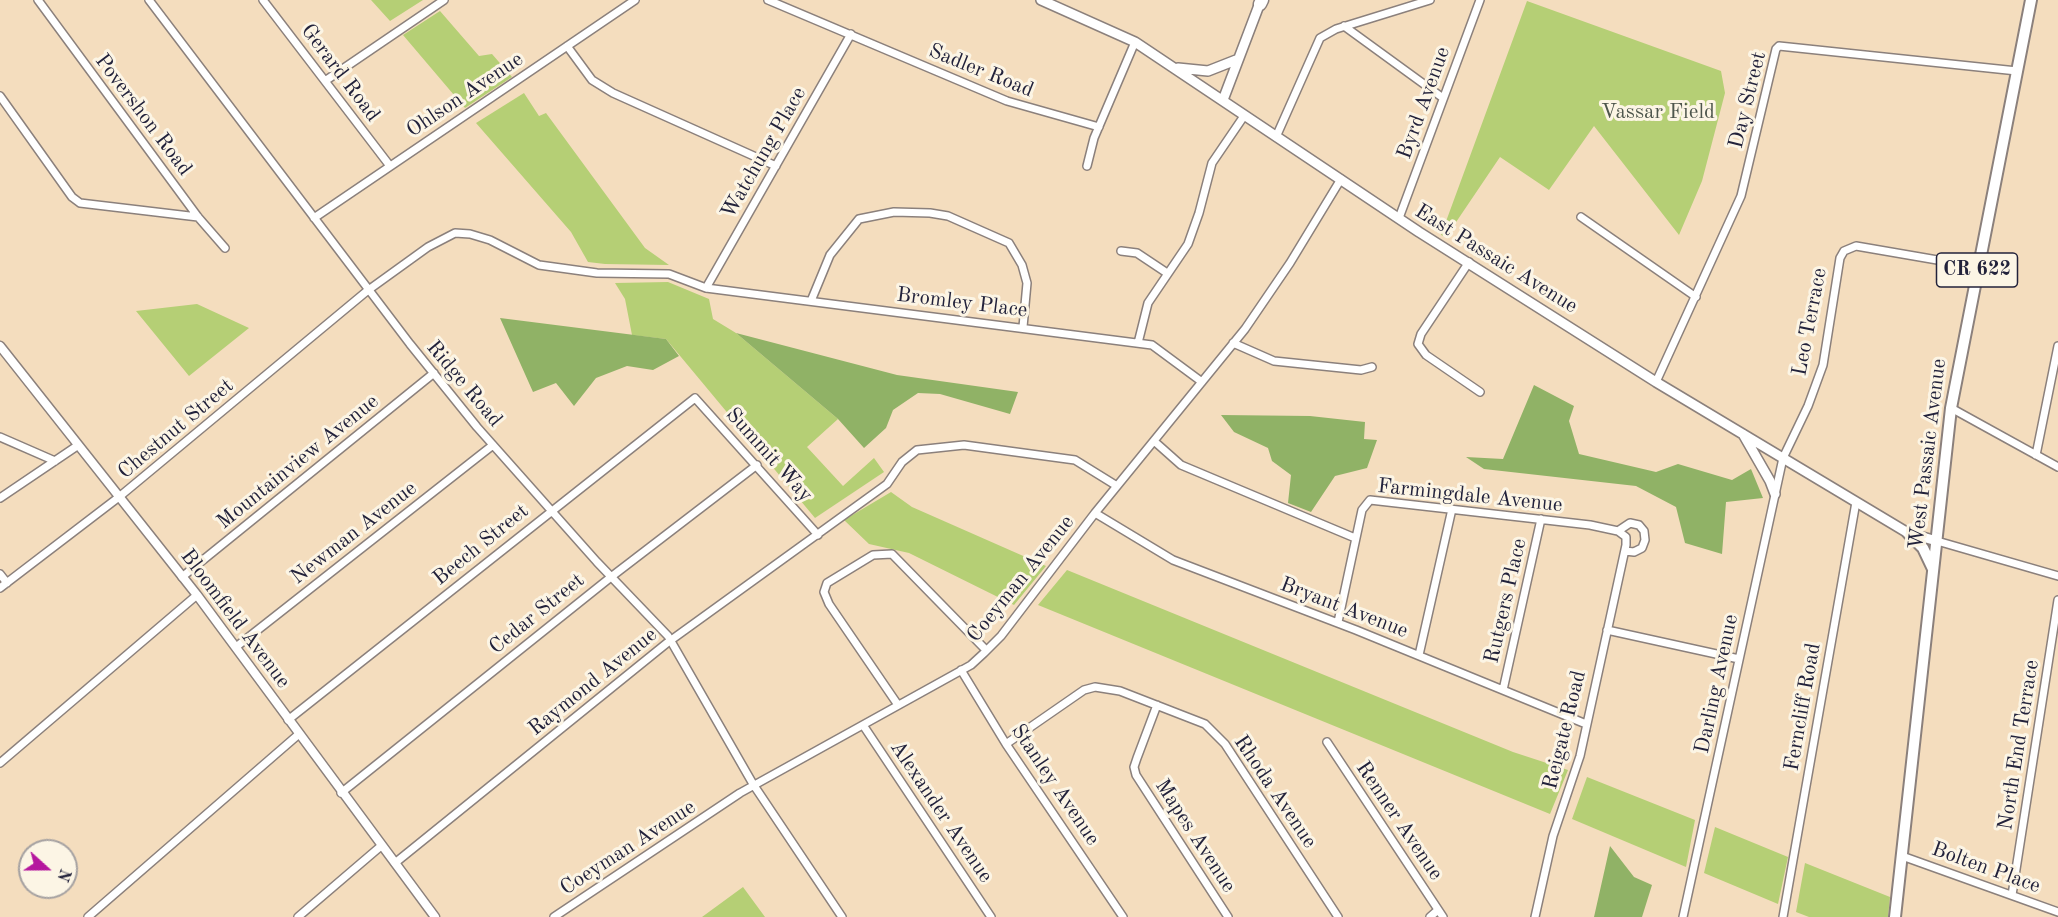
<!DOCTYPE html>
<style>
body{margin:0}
#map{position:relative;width:2058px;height:917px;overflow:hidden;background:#f4ddbe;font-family:"Old Standard TT",serif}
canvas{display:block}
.north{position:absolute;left:18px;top:839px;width:60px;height:60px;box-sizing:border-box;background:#fcf5e5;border:2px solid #a5a1a1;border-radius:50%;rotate:111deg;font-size:16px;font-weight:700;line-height:24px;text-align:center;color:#22223b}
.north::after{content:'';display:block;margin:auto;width:21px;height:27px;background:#b5179e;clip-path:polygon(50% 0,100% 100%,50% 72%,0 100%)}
</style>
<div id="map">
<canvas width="2058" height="917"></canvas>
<div class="north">N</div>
</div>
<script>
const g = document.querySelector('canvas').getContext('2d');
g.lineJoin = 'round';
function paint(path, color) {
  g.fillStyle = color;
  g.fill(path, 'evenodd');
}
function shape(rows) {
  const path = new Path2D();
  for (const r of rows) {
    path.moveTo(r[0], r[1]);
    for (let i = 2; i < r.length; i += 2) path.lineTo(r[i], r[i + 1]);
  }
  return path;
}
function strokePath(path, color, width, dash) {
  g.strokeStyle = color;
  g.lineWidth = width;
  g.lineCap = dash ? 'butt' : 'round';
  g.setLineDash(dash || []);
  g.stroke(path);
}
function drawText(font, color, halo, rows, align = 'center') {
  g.font = font + ' "Old Standard TT",serif';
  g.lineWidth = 6;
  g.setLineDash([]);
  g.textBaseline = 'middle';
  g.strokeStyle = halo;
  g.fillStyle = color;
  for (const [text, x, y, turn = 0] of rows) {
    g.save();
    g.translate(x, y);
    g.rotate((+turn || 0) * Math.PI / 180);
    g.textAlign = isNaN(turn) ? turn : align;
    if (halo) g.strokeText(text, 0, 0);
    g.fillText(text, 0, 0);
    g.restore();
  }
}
paint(shape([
 [371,0,423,0,390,21],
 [1527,1,1721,71,1725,93,1702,181,1679,235,1594,126,1549,190,1500,157,1446,237,1441,235],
 [440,11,479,56,492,54,512,77,465,108,403,35],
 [524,93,539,116,546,113,645,248,669,265,605,264,588,262,571,232,476,123],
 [668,282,709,299,713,319,736,333,838,419,807,447,843,486,874,458,884,472,815,518,666,339,632,335,625,299,615,283],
 [197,304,249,328,189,376,136,311],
 [891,492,912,507,1046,566,1014,605,909,553,869,544,844,520],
 [1067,570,1513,752,1568,770,1550,814,1038,605],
 [1587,777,1695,820,1686,867,1572,819],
 [1715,827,1788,857,1778,904,1704,873],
 [1805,863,1890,897,1888,917,1809,917,1796,912],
 [743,887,765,917,702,917]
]), '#b5cf75');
paint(shape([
 [500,318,666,339,679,356,653,370,627,366,596,378,574,406,556,383,533,392],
 [736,333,897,375,1018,392,1010,414,940,394,918,393,893,410,886,428,864,448,838,419],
 [1534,385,1574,406,1569,421,1579,454,1656,472,1678,464,1732,480,1751,469,1763,498,1726,502,1722,554,1685,543,1676,507,1636,486,1484,469,1466,457,1503,459],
 [1221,415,1310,416,1365,422,1364,439,1377,440,1367,468,1335,476,1311,512,1288,503,1291,475,1272,461,1268,448,1234,432],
 [1610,846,1634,877,1652,885,1642,917,1594,917]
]), '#90b266');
const minor = shape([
 [38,0,198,217,225,248],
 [149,0,410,344,477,427,597,562,668,636,753,784,842,917],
 [263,0,390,166],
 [768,0,1007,101,1099,127],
 [1344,26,1443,98],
 [567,46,592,80,613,93,776,166],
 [325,81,444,0],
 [0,96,72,197,80,203,198,217],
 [1276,137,1320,38,1336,29,1430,0],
 [1087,166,1094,138,1135,42],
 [1581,217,1696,297],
 [314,218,635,0],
 [1399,218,1480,0],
 [1121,251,1137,253,1167,273],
 [1469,262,1421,334,1418,344,1426,355,1480,392],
 [706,288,851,34],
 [811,301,830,255,859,219,894,212,930,213,948,216,1009,243,1022,265,1027,283,1023,327],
 [1138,343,1148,303,1188,244,1199,213,1212,163,1244,116],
 [1233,343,1274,361,1361,370,1372,367],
 [1656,382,1741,196,1776,49,1779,46,2017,71],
 [1951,408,2058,467],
 [0,437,55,461],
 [1154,441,1181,465,1355,538],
 [2036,455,2058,346],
 [0,498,77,446],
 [1095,513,1173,560,1356,630,1586,724],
 [1618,531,1630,523,1639,525,1644,531,1645,540,1642,548,1634,552,1625,551],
 [1937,541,2058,576],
 [0,574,7,583],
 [182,577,434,373],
 [0,588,119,497,367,291,428,247,455,233,470,234,490,240,539,265,597,273,669,274,706,288,1152,345,1202,382],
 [1338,622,1362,510,1370,500,1590,525,1618,531,1626,537,1626,545,1580,756,1553,836,1535,917],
 [1607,630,1739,659],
 [236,647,493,445],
 [1419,655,1452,509],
 [961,670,1006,744,1123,917],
 [1503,690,1541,519],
 [898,705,829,604,824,592,827,583,873,555,892,554,986,650],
 [1157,705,1137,758,1134,767,1136,775,1228,917],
 [288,720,695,398,818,535],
 [863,725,991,917],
 [1327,742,1443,917],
 [1006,744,1084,690,1095,687,1120,691,1205,724,1225,744,1338,917],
 [0,763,197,595],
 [341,793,611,577,757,465],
 [1902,856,2058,912],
 [395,863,667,643,887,484,902,462,917,450,964,445,1075,460,1117,486],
 [2012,895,2058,600],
 [88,917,299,734],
 [298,917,381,846],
 [554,917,740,793,971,665,984,653,1001,636,1095,513,1245,329,1290,263,1341,179],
 [1430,917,1438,910],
 [1683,917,1783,458,1808,406,1823,365,1840,258,1844,251,1856,246,1978,267],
 [1783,917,1856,502]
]);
const tertiary = shape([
 [0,346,197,595,435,917]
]);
const secondary = shape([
 [1041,0,1135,42,1419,232,1656,382,1908,533,1937,541],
 [1178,68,1208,71,1236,60],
 [1223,100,1261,0],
 [1743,434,1770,481,1775,494]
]);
const primary = shape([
 [1908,533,1923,548,1933,569],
 [1895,917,1951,408,2031,0]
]);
const motorway = shape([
 [1260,4,1262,0]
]);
strokePath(minor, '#8b807c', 10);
strokePath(tertiary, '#8b807c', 11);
strokePath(secondary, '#8b807c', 12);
strokePath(primary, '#8b807c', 14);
strokePath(motorway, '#8b807c', 15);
strokePath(minor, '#fff', 7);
strokePath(tertiary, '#fff', 8);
strokePath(secondary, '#fff', 9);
strokePath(primary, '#fff', 10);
strokePath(motorway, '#fff', 12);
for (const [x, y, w] of [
 [1977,270,81]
]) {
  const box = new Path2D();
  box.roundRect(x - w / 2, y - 17, w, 34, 4.5);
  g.fillStyle = '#fcf5e5';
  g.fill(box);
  strokePath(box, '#22223b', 1.5);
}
drawText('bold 20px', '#22223b', null, [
 ["CR 622",1977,270]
]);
drawText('21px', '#22223b', '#fcf5e5', [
 ["Sadler Road",981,71,22],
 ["Gerard Road",340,73,53],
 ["Ohlson Avenue",465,95,-34],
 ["Day Street",1748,100,-76],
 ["Byrd Avenue",1424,103,-70],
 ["Povershon Road",143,115,53],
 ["Watchung Place",764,153,-60],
 ["East Passaic Avenue",1496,259,32],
 ["Bromley Place",962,303,7],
 ["Leo Terrace",1810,322,-79],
 ["Ridge Road",464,384,50],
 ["Chestnut Street",176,429,-40],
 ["West Passaic Avenue",1928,454,-83],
 ["Summit Way",769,455,48],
 ["Mountainview Avenue",298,462,-39],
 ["Farmingdale Avenue",1470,496,6],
 ["Newman Avenue",354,533,-38],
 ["Beech Street",481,545,-39],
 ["Coeyman Avenue",1021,579,-51],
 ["Rutgers Place",1506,601,-77],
 ["Bryant Avenue",1344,608,21],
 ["Cedar Street",537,614,-39],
 ["Bloomfield Avenue",235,619,53],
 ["Raymond Avenue",593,682,-39],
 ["Darling Avenue",1717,684,-78],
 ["Ferncliff Road",1803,707,-80],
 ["Reigate Road",1565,730,-76],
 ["North End Terrace",2019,745,-81],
 ["Stanley Avenue",1055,785,56],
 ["Rhoda Avenue",1275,792,56],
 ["Alexander Avenue",941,812,56],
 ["Renner Avenue",1399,821,56],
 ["Mapes Avenue",1195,836,57],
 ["Coeyman Avenue",628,848,-33],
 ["Bolten Place",1986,868,20]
]);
drawText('21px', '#4e564c', '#fcf5e5', [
 ["Vassar Field",1658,112]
]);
</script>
